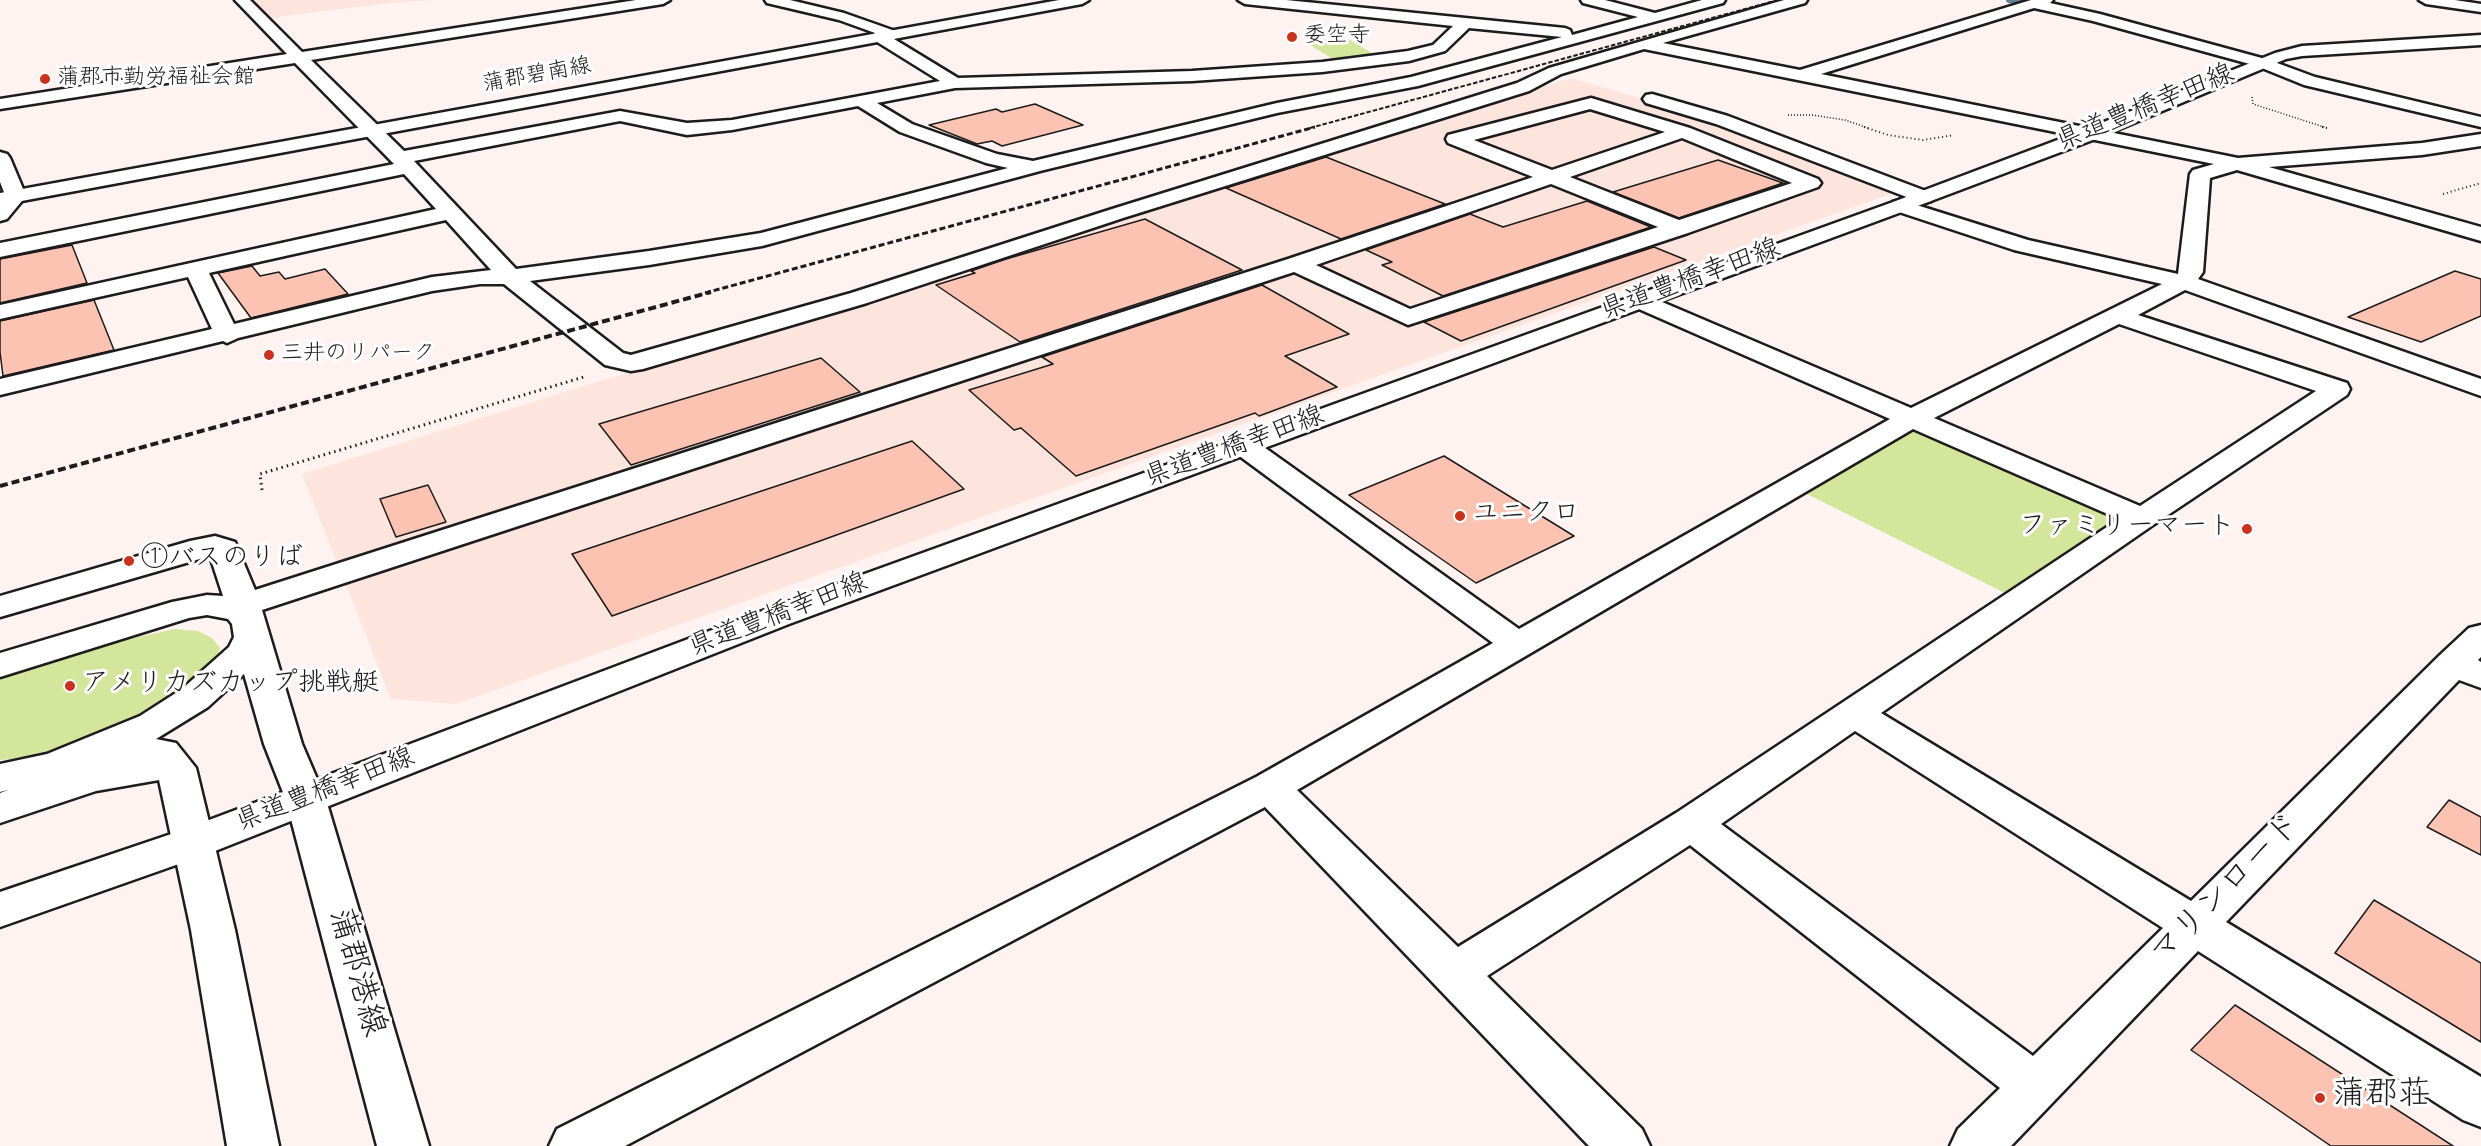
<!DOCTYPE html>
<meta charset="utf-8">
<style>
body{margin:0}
canvas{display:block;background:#fef3f0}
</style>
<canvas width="2481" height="1146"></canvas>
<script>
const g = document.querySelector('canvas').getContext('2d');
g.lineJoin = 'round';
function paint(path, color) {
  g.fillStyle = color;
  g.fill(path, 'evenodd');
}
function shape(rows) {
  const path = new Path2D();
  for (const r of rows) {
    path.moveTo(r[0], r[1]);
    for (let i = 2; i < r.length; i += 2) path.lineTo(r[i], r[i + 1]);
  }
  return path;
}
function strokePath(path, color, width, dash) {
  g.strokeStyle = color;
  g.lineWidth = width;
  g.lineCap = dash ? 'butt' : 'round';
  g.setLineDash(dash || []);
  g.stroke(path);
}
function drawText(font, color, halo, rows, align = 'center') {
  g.font = font + ' "Indie Flower","Klee One",sans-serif';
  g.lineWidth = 6;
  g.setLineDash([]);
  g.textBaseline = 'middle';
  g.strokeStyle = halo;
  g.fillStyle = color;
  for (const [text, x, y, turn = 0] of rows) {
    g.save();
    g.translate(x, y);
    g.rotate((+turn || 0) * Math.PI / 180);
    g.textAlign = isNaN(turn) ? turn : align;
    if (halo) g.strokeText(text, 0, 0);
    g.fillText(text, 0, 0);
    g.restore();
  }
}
paint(shape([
 [243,0,435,0,392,3,260,19],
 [1571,78,1719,121,1896,192,456,704,391,699,302,474,590,384,882,299,1210,191]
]), '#fde5dd');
paint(shape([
 [1345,37,1375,55,1336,61,1305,42],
 [1912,430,1921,430,2106,508,2113,523,2005,593,1803,492],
 [175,629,198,631,212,638,220,648,217,659,159,709,71,746,22,758,0,760,0,680,33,666,93,647]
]), '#d3e69b');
strokePath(shape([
 [2009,0,2022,3]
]), '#5f8198', 6);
const building = shape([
 [1035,104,1083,125,1002,146,992,141,977,144,929,125,996,109,1002,112,1035,104],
 [1326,157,1445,204,1341,239,1226,188,1326,157],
 [1718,160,1783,183,1679,218,1613,192,1718,160],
 [1587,201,1651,227,1443,296,1382,265,1392,262,1366,250,1470,214,1503,227,1587,201],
 [1145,219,1242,270,1020,342,936,285,975,273,971,271,1006,259,1145,219],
 [72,245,87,283,0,303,0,259,72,245],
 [1654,247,1686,260,1461,341,1424,322,1654,247],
 [252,266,260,276,279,272,285,279,325,269,348,294,251,318,218,273,252,266],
 [2455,271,2481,279,2481,316,2421,342,2348,317,2455,271],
 [1262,285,1349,334,1285,356,1337,387,1259,416,1255,413,1076,476,1021,428,1014,430,969,390,1053,364,1042,357,1262,285],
 [94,300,114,350,3,376,0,352,0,321,94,300],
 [821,358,860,392,631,465,599,424,821,358],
 [912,441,964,489,612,616,572,554,912,441],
 [1444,456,1574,536,1476,583,1349,495,1444,456],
 [428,485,446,522,396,537,380,499,428,485],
 [2449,800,2481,817,2481,855,2427,827,2449,800],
 [2374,900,2481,963,2481,1042,2335,953,2374,900],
 [2235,1005,2453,1146,2331,1146,2191,1050,2235,1005]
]);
paint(building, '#fcc3b2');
strokePath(building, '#1c1c1c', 1.5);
const minor = shape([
 [235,0,250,0,302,52,636,0,670,0,663,4,311,60,404,151,620,111,687,123,732,120,940,81,874,40,871,37,875,33,839,20,767,3,765,0,790,0,844,13,898,32,901,35,894,39,958,78,1192,71,1322,62,1408,51,1433,45,1453,26,1245,4,1238,0,1286,0,1565,28,1570,30,1572,35,1638,17,1583,3,1581,0,1605,0,1655,13,1702,0,1725,0,1723,3,1418,86,1277,113,1040,171,762,246,649,265,530,281,623,353,631,355,851,293,1109,210,1517,83,1549,68,1784,0,1807,0,1805,3,1663,43,1800,70,2031,0,2053,0,2050,3,2100,14,2269,60,2315,77,2481,117,2481,127,2304,85,2257,66,2093,21,2034,8,1821,74,2238,158,2422,143,2481,134,2481,146,2422,155,2269,167,2481,227,2481,241,2237,170,2210,178,2203,272,2198,279,2481,379,2481,396,2185,290,2138,315,2347,383,2350,389,2347,395,2153,525,1881,713,2191,901,2440,655,2469,628,2481,625,2481,657,2478,660,2481,662,2481,688,2459,680,2226,922,2481,1077,2481,1127,2463,1120,2198,951,2011,1146,1950,1146,1958,1129,2000,1088,1690,845,1487,976,1642,1129,1650,1146,1589,1146,1265,807,625,1146,549,1146,557,1129,1256,777,1493,643,1234,452,1230,446,1234,440,1244,437,1254,440,1519,629,1890,419,1632,306,1628,301,1632,296,1640,294,1648,296,1911,408,2162,284,2014,250,1893,210,1890,206,1893,202,1900,200,1907,202,2028,240,2178,274,2190,174,2193,170,2214,164,1644,49,1561,74,1529,91,1123,218,867,303,643,369,631,371,605,365,504,284,480,284,432,291,238,338,227,343,223,341,0,395,0,379,212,329,188,277,0,319,0,305,436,209,404,174,0,257,0,243,394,164,295,63,0,109,0,99,287,54,235,0],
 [1469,28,1562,37,1411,77,1277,103,1033,161,997,154,912,124,877,103,955,88,1192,81,1322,72,1409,61,1445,51,1469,28],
 [858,106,900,132,986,163,1008,168,761,233,649,251,516,269,414,161,620,121,687,135,732,130,858,106],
 [446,220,491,270,432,277,234,324,209,273,446,220],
 [2119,324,2316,391,2140,506,1934,418,2119,324],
 [1913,429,2119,519,1676,813,1458,947,1297,790,1913,429],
 [1855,731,2163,928,2033,1056,1721,824,1855,731],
 [1652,94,1728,116,1931,193,1934,197,1931,201,1924,203,1917,201,1716,124,1646,103,1643,99,1646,95,1652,94],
 [1591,98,1690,128,1818,179,1821,183,1818,187,1688,233,1408,325,1294,272,262,610,302,744,326,800,429,1146,377,1146,286,800,264,744,244,674,208,707,156,739,176,743,196,768,235,930,279,1146,227,1146,191,930,159,780,96,791,0,823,0,793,8,790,0,792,0,764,47,754,140,716,182,689,229,647,234,637,232,624,228,619,207,615,189,618,0,677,0,653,172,602,207,595,223,596,210,556,0,617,0,596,190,541,215,536,235,542,255,590,1288,259,1533,177,1448,143,1446,139,1448,135,1591,98],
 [1590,109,1665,132,1552,170,1474,140,1590,109],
 [1682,138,1792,183,1679,220,1570,177,1682,138],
 [1551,184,1658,227,1410,309,1316,265,1551,184],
 [0,152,7,154,10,158,26,196,7,219,0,221,0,202,5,195,0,182,0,152]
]);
const major = shape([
 [1059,0,1089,0,1082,4,0,205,0,193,1059,0],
 [2419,0,2455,0,2481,4,2481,12,2426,4,2419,0],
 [2481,35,2481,45,2302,56,2286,59,2098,138,1907,210,789,624,210,853,0,927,0,892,180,831,765,610,1893,202,2084,130,2275,53,2302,46,2481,35]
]);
strokePath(minor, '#1c1c1c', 5);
strokePath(major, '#1c1c1c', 5);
strokePath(shape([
 [2252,97,2253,104,2327,128],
 [1788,115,1812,115,1845,120,1868,128]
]), '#1c1c1c', 1.5, [1, 2]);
strokePath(shape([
 [1864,127,1888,135,1923,140,1954,135],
 [2322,127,2327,128],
 [2443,194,2481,183]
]), '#1c1c1c', 2, [1, 3]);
strokePath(shape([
 [262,490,260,474,587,376]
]), '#1c1c1c', 3, [1.5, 4]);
paint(minor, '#fff');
paint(major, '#fff');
strokePath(shape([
 [1310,128,1778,0]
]), '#1c1c1c', 2, [4.5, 2]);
strokePath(shape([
 [705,293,1315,127]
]), '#1c1c1c', 3, [6, 3]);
strokePath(shape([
 [0,486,711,292]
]), '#1c1c1c', 4, [8, 4]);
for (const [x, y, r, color] of [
 [1292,37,6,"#c8321e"],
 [45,79,6,"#c8321e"],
 [269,355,6,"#c8321e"],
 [1460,516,6,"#c8321e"],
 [2247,529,6,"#c8321e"],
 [129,561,6,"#c8321e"],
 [70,686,6,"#c8321e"],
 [2320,1098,6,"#c8321e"]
]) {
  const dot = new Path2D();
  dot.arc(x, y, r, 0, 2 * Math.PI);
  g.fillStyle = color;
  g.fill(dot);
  strokePath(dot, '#fff', 2);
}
drawText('22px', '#1c1c1c', '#fff', [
 ["委空寺",1304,37],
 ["蒲郡市勤労福祉会館",57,79],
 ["三井のリパーク",281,355]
], 'left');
drawText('22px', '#1c1c1c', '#fff', [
 ["蒲郡碧南線",537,77,-10]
]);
drawText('27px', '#1c1c1c', '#fff', [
 ["県道豊橋幸田線",2146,110,-22],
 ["県道豊橋幸田線",1691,282,-20],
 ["県道豊橋幸田線",1235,449,-20],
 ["県道豊橋幸田線",779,617,-21],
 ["県道豊橋幸田線",326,792,-21]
]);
drawText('27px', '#1c1c1c', '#fff', [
 ["ユニクロ",1472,516],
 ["ファミリーマート",2235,529,"right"],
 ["①バスのりば",141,561],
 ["アメリカズカップ挑戦艇",82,686]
], 'left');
drawText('33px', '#1c1c1c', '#fff', [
 ["マリンロード",2228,891,-45],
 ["蒲郡港線",354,973,74]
]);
drawText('33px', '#1c1c1c', '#fff', [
 ["蒲郡荘",2332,1098]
], 'left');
</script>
